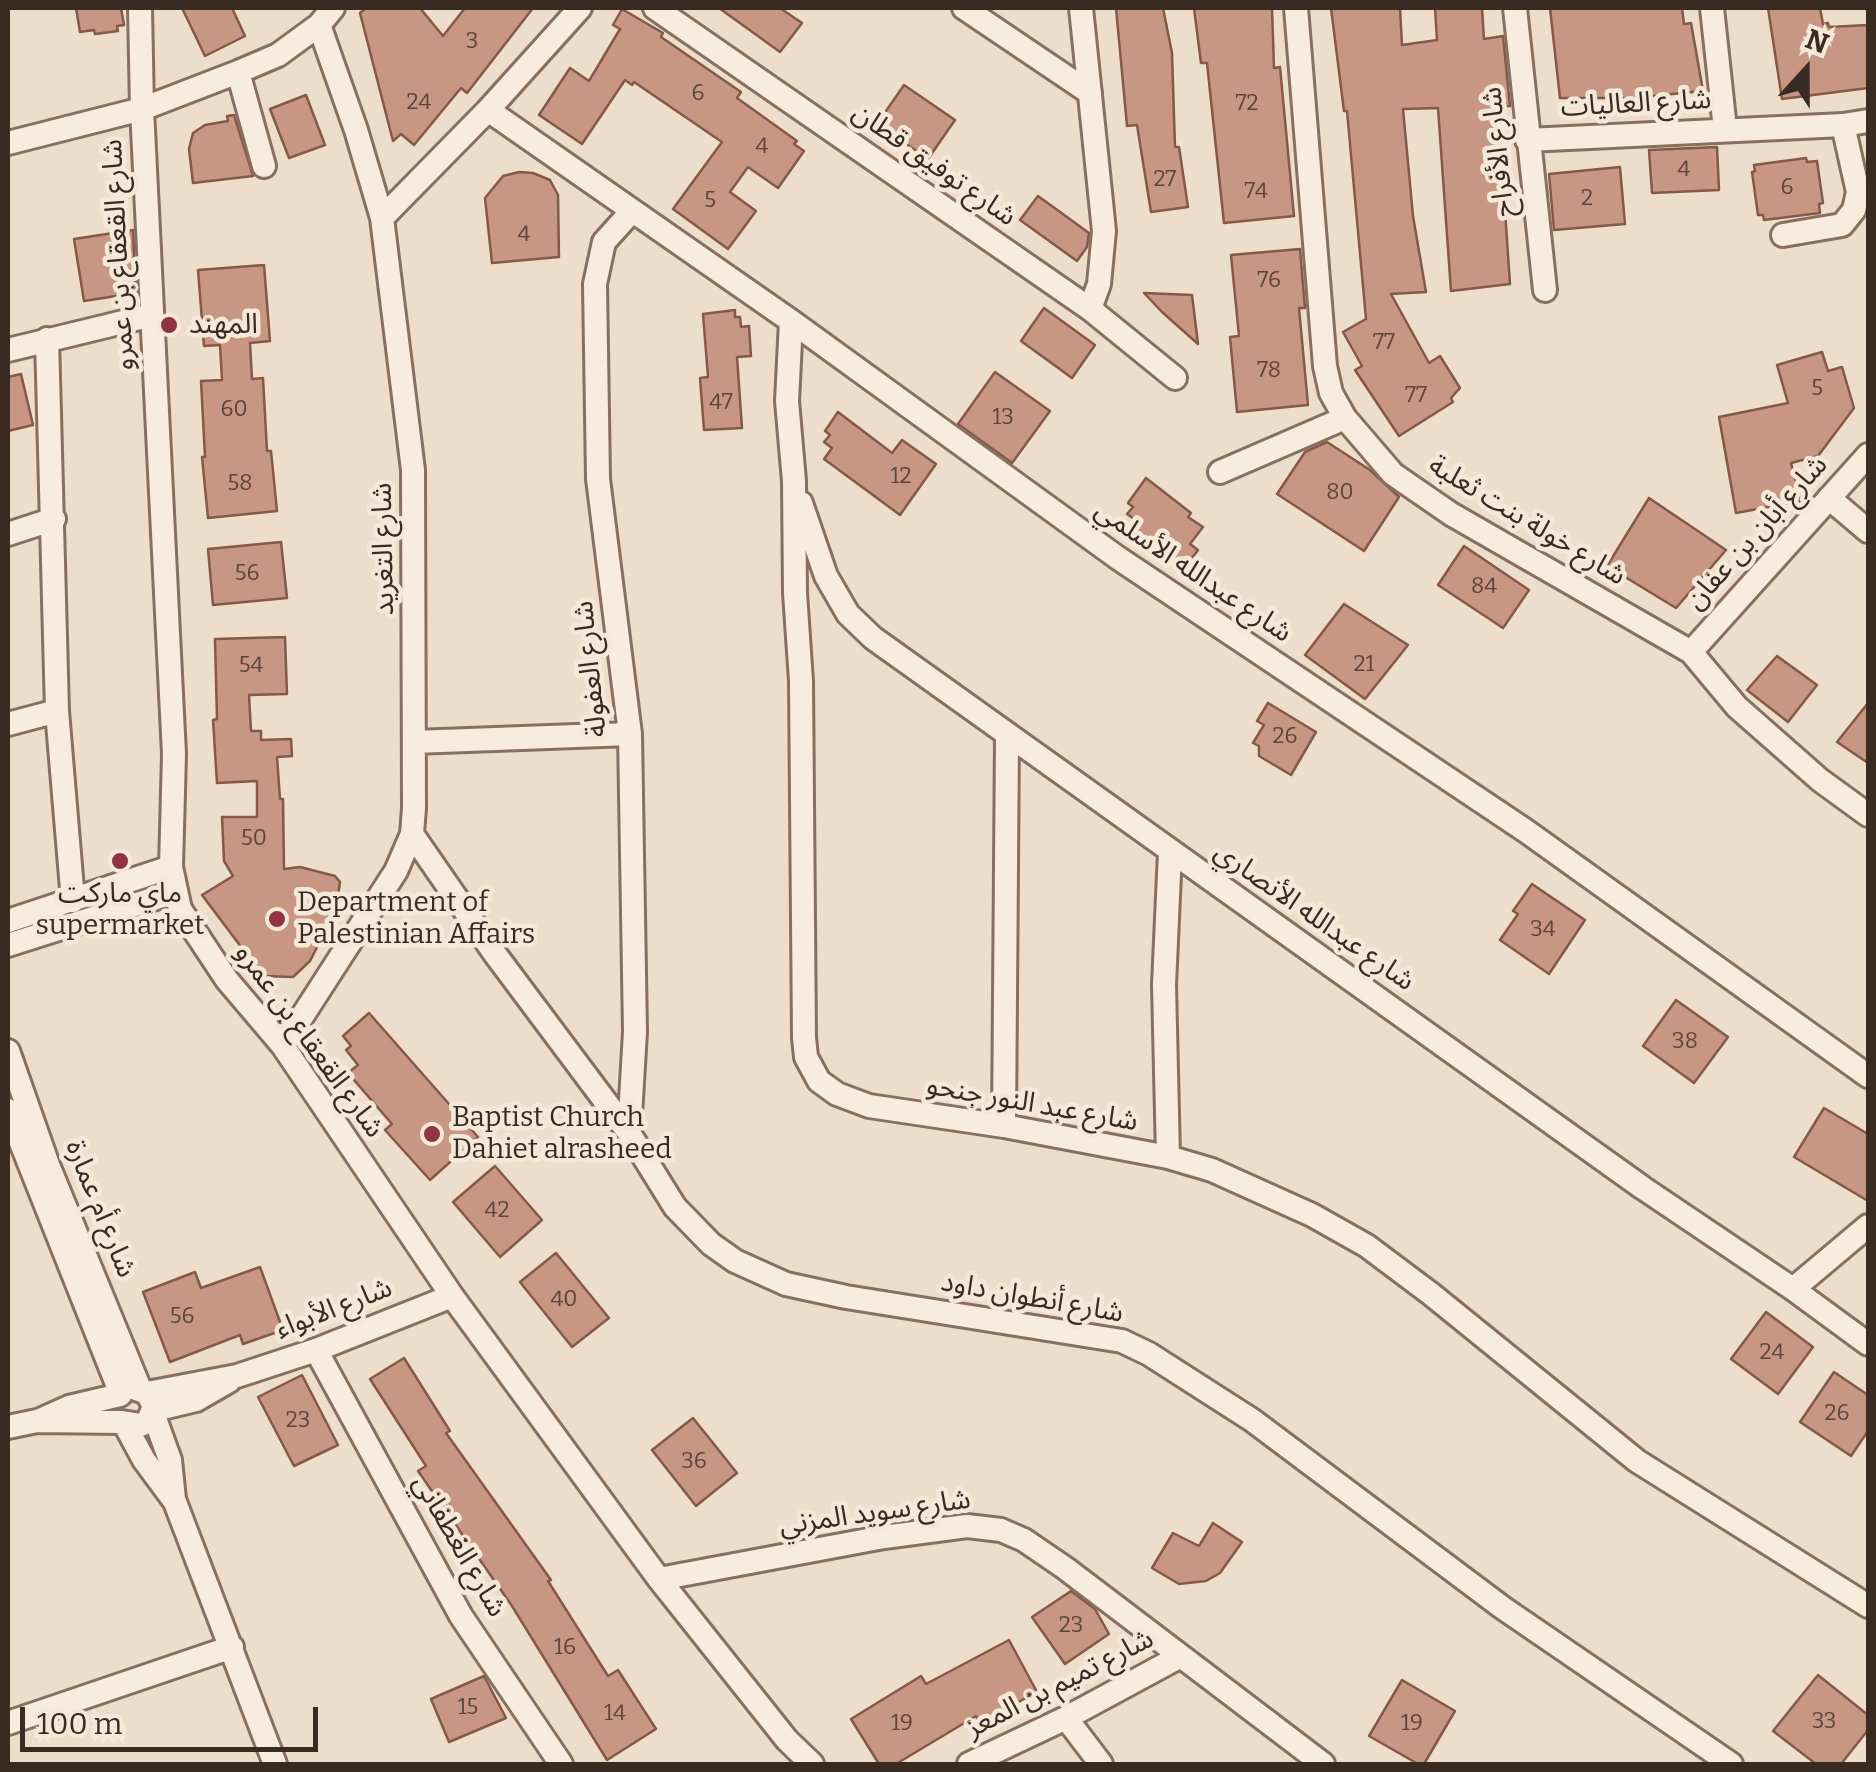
<!DOCTYPE html>
<meta charset="utf-8">
<style>
body{margin:0}
#map{position:relative;width:1876px;height:1772px;overflow:hidden;background:#ecdeca;font-family:Bitter,serif}
canvas{display:block}
.frame{position:absolute;inset:0;border:10px solid #392a22;pointer-events:none}
.north{position:absolute;left:1756px;top:20px;width:100px;height:100px;-webkit-text-stroke:8px #f4e9d9;paint-order:stroke;rotate:21deg;font-size:28px;font-weight:700;line-height:40px;text-align:center;color:#392a22}
.north::after{content:'';display:block;margin:auto;width:35px;height:45px;background:#392a22;clip-path:polygon(50% 0,100% 100%,50% 72%,0 100%)}
.scale{position:absolute;left:20px;top:1707px;width:298px;height:45px;box-sizing:border-box;border:5px solid #392a22;border-top:0;padding-left:12px;font-size:30px;line-height:35px;white-space:nowrap;color:#392a22;-webkit-text-stroke:8px #f4e9d9;paint-order:stroke}
</style>
<div id="map">
<canvas width="1876" height="1772"></canvas>
<div class="frame"></div>
<div class="north">N</div>
<div class="scale">100 m</div>
</div>
<script>
const g = document.querySelector('canvas').getContext('2d');
g.lineJoin = 'round';
function paint(path, color) {
  g.fillStyle = color;
  g.fill(path, 'evenodd');
}
function shape(rows) {
  const path = new Path2D();
  for (const r of rows) {
    path.moveTo(r[0], r[1]);
    for (let i = 2; i < r.length; i += 2) path.lineTo(r[i], r[i + 1]);
  }
  return path;
}
function strokePath(path, color, width, dash) {
  g.strokeStyle = color;
  g.lineWidth = width;
  g.lineCap = dash ? 'butt' : 'round';
  g.setLineDash(dash || []);
  g.stroke(path);
}
function drawText(font, color, halo, rows, align = 'center') {
  g.font = font + ' Bitter,"Noto Sans Arabic",serif';
  g.lineWidth = 9;
  g.setLineDash([]);
  g.textBaseline = 'middle';
  g.strokeStyle = halo;
  g.fillStyle = color;
  for (const [text, x, y, turn = 0] of rows) {
    g.save();
    g.translate(x, y);
    g.rotate((+turn || 0) * Math.PI / 180);
    g.textAlign = isNaN(turn) ? turn : align;
    if (halo) g.strokeText(text, 0, 0);
    g.fillText(text, 0, 0);
    g.restore();
  }
}
const building = shape([
 [76,8,121,8,124,25,117,26,118,31,95,34,94,30,80,32,76,8],
 [182,8,232,8,245,36,205,56,182,8],
 [366,8,420,8,443,36,465,8,533,8,467,93,461,88,414,145,401,134,393,141,360,13,366,8],
 [719,8,780,8,802,23,780,52,719,8],
 [1116,8,1163,8,1172,53,1175,147,1179,147,1188,207,1151,212,1137,125,1127,126,1116,8],
 [1194,8,1272,8,1274,68,1280,67,1294,216,1224,223,1207,63,1201,63,1194,8],
 [1331,8,1400,8,1402,45,1437,40,1435,8,1482,8,1484,39,1503,36,1510,106,1498,107,1510,284,1451,291,1438,108,1403,109,1413,216,1426,292,1391,294,1429,363,1440,356,1460,388,1451,398,1453,402,1399,436,1355,370,1362,366,1343,332,1366,319,1347,111,1344,111,1331,8],
 [1550,8,1682,8,1684,24,1691,23,1703,91,1632,98,1560,98,1550,8],
 [1768,8,1820,8,1823,24,1828,23,1829,27,1868,25,1868,88,1782,99,1768,8],
 [622,9,663,33,661,37,741,92,737,98,797,141,794,144,804,151,778,188,748,167,730,192,756,211,728,249,673,209,722,142,634,82,632,85,625,80,582,144,539,115,570,68,589,81,620,29,613,25,622,9],
 [904,85,955,120,928,159,877,124,904,85],
 [306,95,325,145,289,158,270,109,306,95],
 [234,115,253,176,193,183,189,149,193,133,205,125,228,121,227,116,234,115],
 [1717,147,1719,190,1652,193,1649,150,1717,147],
 [1806,158,1807,162,1817,161,1823,203,1819,204,1820,213,1764,220,1763,215,1758,215,1752,172,1755,171,1754,165,1806,158],
 [1620,167,1625,224,1554,230,1549,174,1620,167],
 [519,172,533,173,550,180,558,195,559,257,492,263,485,198,503,176,519,172],
 [1038,196,1089,233,1087,247,1077,261,1020,220,1038,196],
 [133,230,136,293,84,301,74,239,133,230],
 [1300,249,1305,308,1299,308,1308,405,1237,412,1230,337,1239,336,1231,255,1300,249],
 [264,265,270,341,250,343,252,379,263,378,267,451,271,451,277,511,208,518,202,457,205,457,201,381,222,380,220,345,204,346,198,270,264,265],
 [1144,293,1192,295,1198,344,1162,312,1144,293],
 [1044,308,1095,345,1072,378,1021,341,1044,308],
 [735,310,735,317,740,317,741,327,749,326,751,356,737,357,742,428,704,430,700,378,708,377,703,314,735,310],
 [1822,352,1828,371,1842,367,1854,408,1818,456,1791,463,1801,501,1736,513,1719,417,1788,403,1777,365,1822,352],
 [995,372,1050,411,1012,463,958,424,995,372],
 [21,374,33,425,8,431,8,377,21,374],
 [838,412,892,453,902,440,936,464,900,515,824,459,832,448,824,442,830,435,825,431,838,412],
 [1327,442,1370,470,1399,497,1364,551,1277,494,1305,452,1327,442],
 [1146,478,1191,513,1188,517,1203,527,1190,544,1198,550,1184,569,1130,531,1137,521,1127,514,1133,507,1128,503,1146,478],
 [1649,498,1726,550,1676,608,1607,566,1649,498],
 [281,542,287,598,213,605,208,549,281,542],
 [1464,546,1529,590,1503,628,1438,585,1464,546],
 [1344,604,1408,645,1365,699,1305,655,1344,604],
 [285,637,287,694,249,695,251,731,261,731,261,740,291,739,292,756,277,757,280,799,283,799,284,869,300,867,335,876,340,882,336,910,310,961,293,977,263,976,202,895,233,876,224,861,222,817,257,817,257,781,217,783,213,720,217,719,215,639,285,637],
 [1777,656,1817,685,1788,722,1747,690,1777,656],
 [1268,703,1316,732,1291,775,1259,756,1259,746,1253,743,1264,725,1257,721,1268,703],
 [1868,703,1868,763,1837,742,1868,703],
 [1532,884,1585,920,1549,974,1500,940,1518,914,1513,911,1532,884],
 [1676,1000,1728,1037,1694,1083,1643,1046,1676,1000],
 [369,1013,478,1137,430,1180,385,1130,392,1124,348,1073,358,1065,346,1050,351,1046,343,1036,369,1013],
 [1824,1108,1868,1134,1868,1201,1794,1157,1824,1108],
 [495,1166,542,1220,500,1257,453,1202,495,1166],
 [556,1253,609,1318,572,1347,520,1282,556,1253],
 [260,1267,283,1330,243,1344,240,1335,170,1362,143,1292,195,1272,201,1288,260,1267],
 [1766,1312,1813,1347,1778,1394,1731,1359,1766,1312],
 [404,1358,450,1431,446,1433,551,1580,548,1581,608,1676,618,1670,656,1729,607,1760,512,1606,418,1471,426,1466,370,1379,404,1358],
 [1834,1372,1868,1395,1868,1431,1851,1456,1800,1422,1834,1372],
 [302,1375,338,1445,294,1466,258,1397,302,1375],
 [693,1418,737,1473,696,1506,652,1450,693,1418],
 [1213,1523,1242,1542,1220,1573,1206,1581,1179,1584,1152,1568,1173,1533,1199,1546,1213,1523],
 [1071,1591,1095,1609,1109,1634,1065,1664,1032,1617,1071,1591],
 [1009,1640,1037,1692,980,1723,976,1716,896,1764,879,1764,851,1719,921,1676,926,1684,1009,1640],
 [1818,1675,1868,1715,1868,1730,1841,1764,1816,1764,1773,1731,1818,1675],
 [484,1676,506,1718,449,1742,431,1699,484,1676],
 [1402,1680,1455,1711,1424,1764,1418,1764,1369,1736,1402,1680]
]);
paint(building, '#c79783');
strokePath(building, '#855847', 2.5);
const minor = shape([
 [140,8,142,109,174,754,171,867,180,909,227,980,283,1046,452,1296,659,1579,787,1740,812,1764],
 [655,8,1090,309,1175,378],
 [964,8,1090,93],
 [1081,8,1104,231,1099,284,1090,309],
 [1296,8,1325,366,1331,393,1345,418,1393,474,1451,514,1691,652,1737,707,1820,780,1868,815],
 [1515,8,1545,290],
 [1712,8,1725,129],
 [238,72,264,166],
 [488,110,791,321,1118,558,1526,831,1868,1076],
 [1527,140,1843,125,1868,121],
 [8,143,142,109,238,72,278,55,319,25,333,8],
 [382,218,488,110,580,8],
 [1783,235,1842,225,1854,210,1858,192,1843,125],
 [791,321,787,401,794,481,795,593,801,681,804,1038,806,1057,819,1081,837,1094,869,1106,1004,1126,1168,1157,1212,1170,1312,1215,1367,1246,1431,1294,1637,1461,1868,1606],
 [47,339,57,711,73,901],
 [8,350,152,315],
 [1220,472,1345,418],
 [1829,498,1868,531],
 [801,503,826,576,848,614,873,638,1643,1188,1793,1289,1868,1344],
 [8,534,54,519],
 [1691,652,1868,455],
 [8,724,57,711],
 [414,742,630,734],
 [412,834,495,954,629,1133,675,1207,711,1244,735,1261,786,1284,846,1297,1122,1341,1149,1354,1252,1420,1503,1608,1731,1764],
 [8,921,171,867],
 [8,945,175,892],
 [283,1046,396,871,412,834,414,808,413,470,382,218,356,130,319,25],
 [8,1051,48,1165,140,1389],
 [8,1110,121,1394],
 [1004,1126,1007,736],
 [629,1133,635,1032,630,734,598,479,595,284,604,242,632,211],
 [1168,1157,1164,985,1170,852],
 [1793,1289,1868,1226],
 [316,1350,461,1616,561,1764],
 [147,1393,237,1376,316,1350,452,1296],
 [154,1410,196,1400,229,1381],
 [153,1413,170,1460,174,1499],
 [40,1420,69,1407,120,1395],
 [124,1423,144,1460,175,1502,275,1764],
 [8,1427,37,1421,122,1422,141,1425,148,1421,154,1406,147,1393,136,1389],
 [659,1579,884,1537,967,1526,1001,1530,1024,1540,1065,1568,1323,1764],
 [1066,1718,1101,1764],
 [8,1723,232,1647],
 [969,1764,1066,1718,1179,1657]
]);
strokePath(minor, '#877060', 28);
strokePath(minor, '#f7ecdd', 22);
for (const [x, y, r, color] of [
 [169,325,10,"#923440"],
 [120,861,10,"#923440"],
 [277,919,10,"#923440"],
 [432,1134,10,"#923440"]
]) {
  const dot = new Path2D();
  dot.arc(x, y, r, 0, 2 * Math.PI);
  g.fillStyle = color;
  g.fill(dot);
  strokePath(dot, '#f4e9d9', 4);
}
drawText('22px', '#5c453a', null, [
 ["3",472,42],
 ["6",698,94],
 ["24",419,103],
 ["72",1247,104],
 ["4",762,147],
 ["4",1684,170],
 ["27",1165,180],
 ["6",1787,188],
 ["74",1256,192],
 ["2",1587,199],
 ["5",710,201],
 ["4",524,235],
 ["76",1269,281],
 ["77",1384,343],
 ["78",1269,371],
 ["5",1817,389],
 ["77",1416,396],
 ["47",721,403],
 ["60",234,410],
 ["13",1003,418],
 ["12",901,477],
 ["58",240,484],
 ["80",1340,493],
 ["56",247,574],
 ["84",1484,587],
 ["21",1364,665],
 ["54",251,666],
 ["26",1285,737],
 ["50",254,839],
 ["34",1543,930],
 ["38",1685,1042],
 ["42",497,1211],
 ["40",564,1300],
 ["56",182,1317],
 ["24",1772,1353],
 ["26",1837,1414],
 ["23",298,1421],
 ["36",694,1462],
 ["23",1071,1626],
 ["16",565,1648],
 ["15",468,1708],
 ["14",615,1714],
 ["33",1824,1722],
 ["19",902,1724],
 ["19",1412,1724]
]);
drawText('28px', '#392a22', '#f4e9d9', [
 ["شارع العاليات",1636,104,-3],
 ["شارع الأفراح",1499,152,-96],
 ["شارع توفيق قطان",934,165,35],
 ["شارع القعقاع بن عمرو",119,255,-93],
 ["شارع خولة بنت ثعلبة",1527,521,31],
 ["شارع أبان بن عفان",1757,533,-48],
 ["شارع التغريد",384,549,-91],
 ["شارع عبدالله الأسلمي",1193,572,34],
 ["شارع العفولة",591,669,-96],
 ["شارع عبدالله الأنصاري",1314,917,35],
 ["شارع القعقاع بن عمرو",309,1041,54],
 ["شارع عبد النور جنحو",1032,1104,10],
 ["شارع أم عمارة",100,1209,68],
 ["شارع أنطوان داود",1032,1298,10],
 ["شارع الأبواء",334,1309,-21],
 ["شارع سويد المزني",875,1513,-8],
 ["شارع الغطفاني",459,1546,60],
 ["شارع تميم بن المعز",1060,1684,-27]
]);
drawText('28px', '#392a22', '#f4e9d9', [
 ["المهند",189,325],
 ["ماي ماركت",120,894,"center"],
 ["supermarket",120,926,"center"],
 ["Department of",297,903],
 ["Palestinian Affairs",297,935],
 ["Baptist Church",452,1118],
 ["Dahiet alrasheed",452,1150]
], 'left');
</script>
